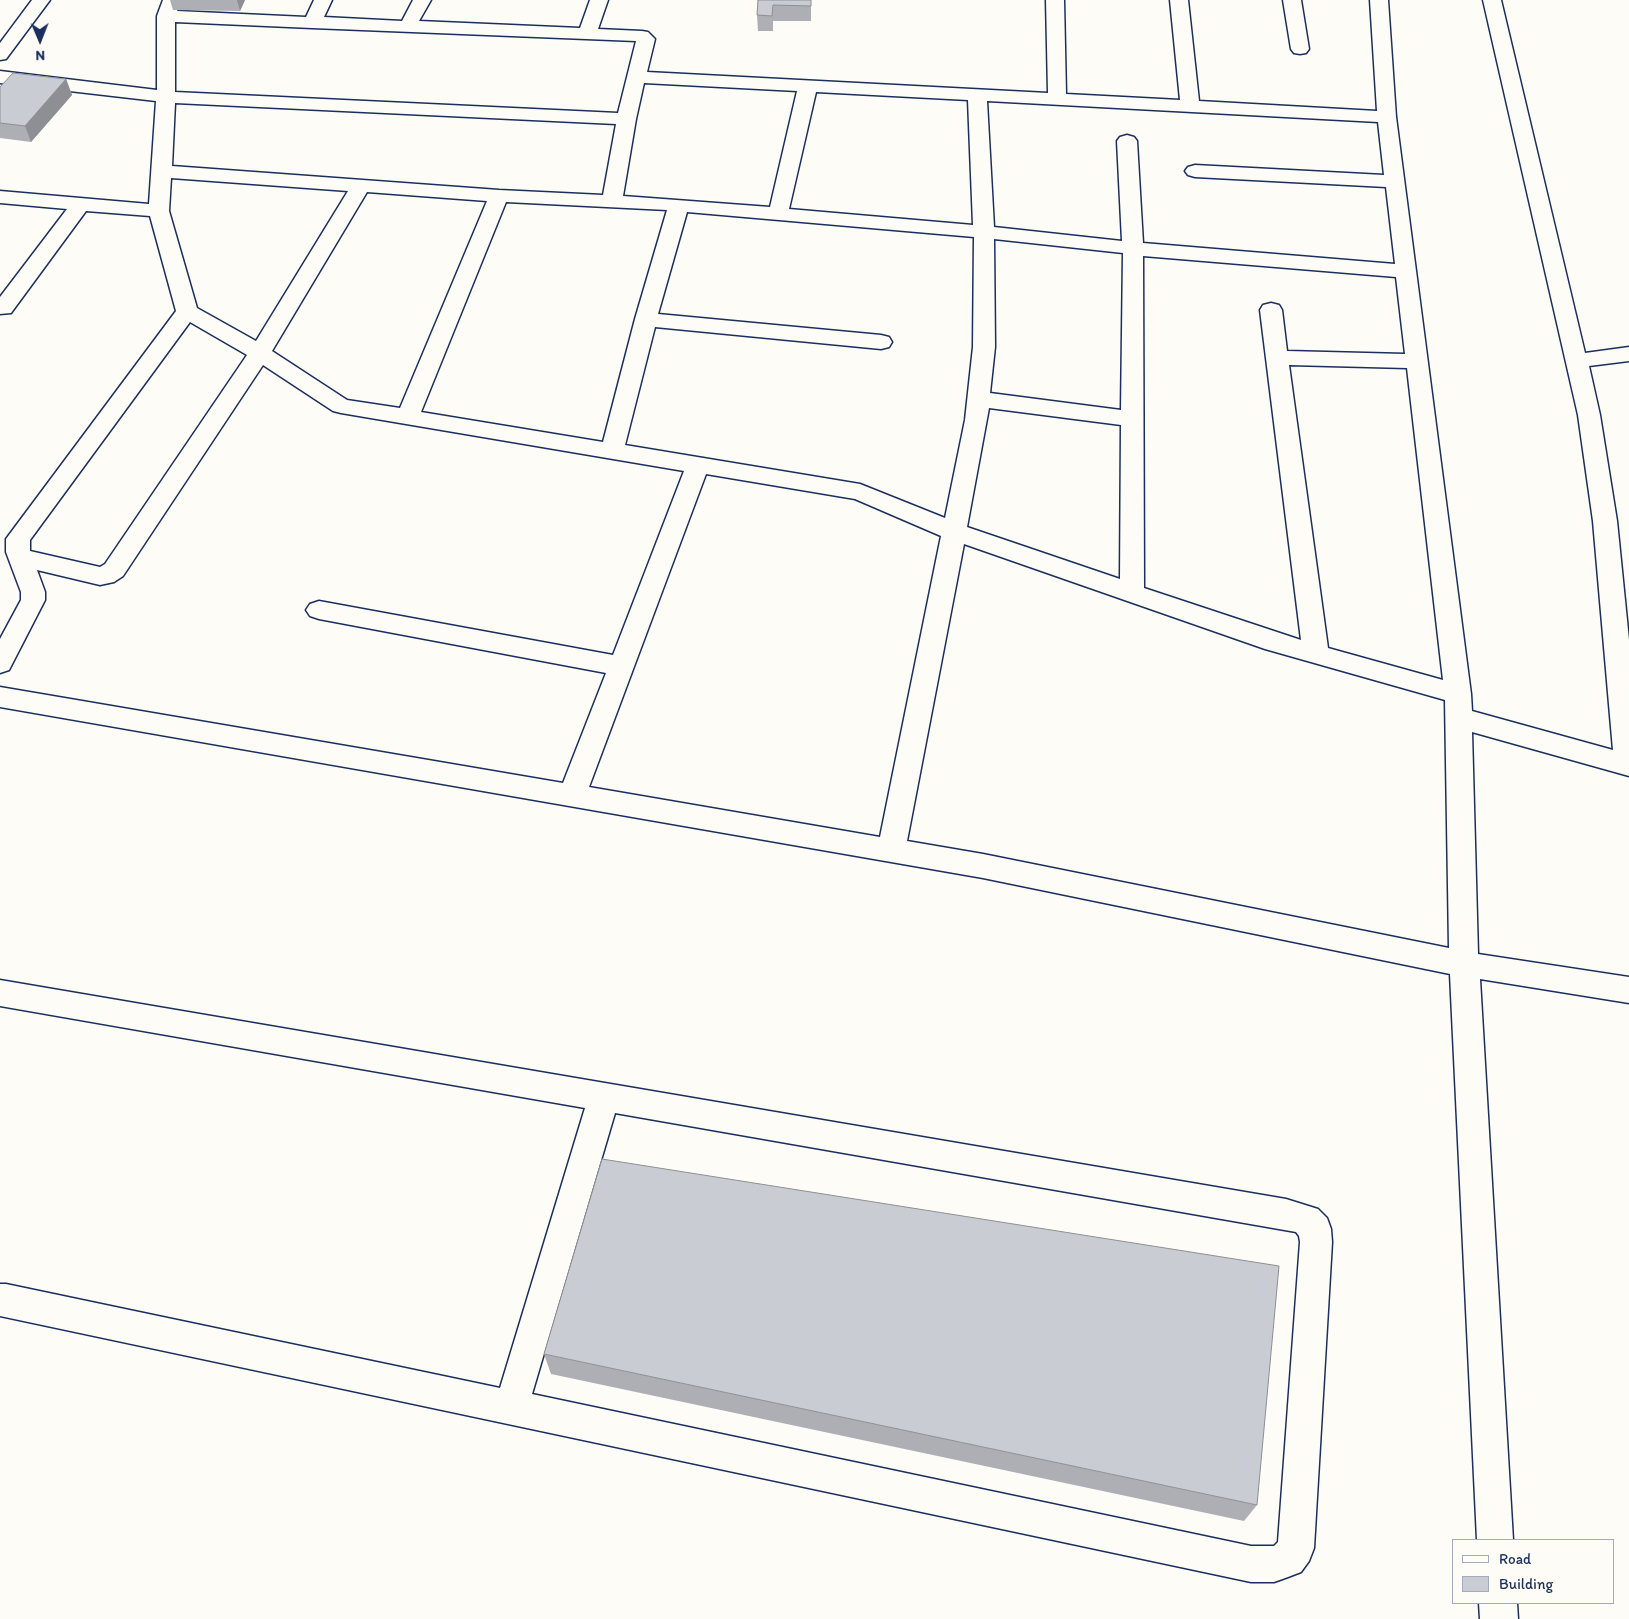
<!DOCTYPE html>
<style>
body{margin:0}
#map{position:relative;width:1629px;height:1619px;overflow:hidden;background:#fdfcf7;font-family:Itim,sans-serif}
canvas{display:block}
.legend{position:absolute;left:1452px;top:1539px;width:162px;height:65px;box-sizing:border-box;background:#fdfcf7;border:1px solid #a3aaba;margin:0;padding:6px 9px;list-style:none;font-size:15px;color:#1b2f5e}
.legend li{display:flex;align-items:center;gap:10px;height:25px}
.legend b{width:25px;border:1px solid #a3aaba}
.north{position:absolute;left:15px;top:15px;width:50px;height:50px;-webkit-text-stroke:4px #fdfcf7;paint-order:stroke;rotate:179deg;font-size:14px;font-weight:700;line-height:20px;text-align:center;color:#1b2f5e}
.north::after{content:'';display:block;margin:auto;width:18px;height:22px;background:#1b2f5e;clip-path:polygon(50% 0,100% 100%,50% 72%,0 100%)}
</style>
<div id="map">
<canvas width="1629" height="1619"></canvas>
<ul class="legend">
<li><b style="height:6px;background:#fdfcf7"></b>Road</li>
<li><b style="height:14px;background:#c9ccd3"></b>Building</li>
</ul>
<div class="north">N</div>
</div>
<script>
const g = document.querySelector('canvas').getContext('2d');
g.lineJoin = 'round';
function shape(rows) {
  const path = new Path2D();
  for (const r of rows) {
    path.moveTo(r[0], r[1]);
    for (let i = 2; i < r.length; i += 2) path.lineTo(r[i], r[i + 1]);
  }
  return path;
}
function strokePath(path, color, width, dash) {
  g.strokeStyle = color;
  g.lineWidth = width;
  g.lineCap = dash ? 'butt' : 'round';
  g.setLineDash(dash || []);
  g.stroke(path);
}
function paint(path, color) {
  g.fillStyle = color;
  g.fill(path, 'evenodd');
}
const minor = shape([
 [32,0,50,0,6,59,0,60,0,43,32,0],
 [163,0,181,0,177,11,306,17,314,0,332,0,324,17,402,21,413,0,431,0,419,21,580,28,590,0,608,0,598,29,642,31,648,32,655,39,647,72,1048,93,1046,0,1064,0,1066,94,1180,100,1170,0,1188,0,1199,101,1377,111,1370,0,1388,0,1396,117,1471,694,1472,711,1613,750,1593,521,1578,415,1483,0,1501,0,1585,353,1629,347,1629,361,1589,366,1600,415,1617,521,1629,640,1629,776,1472,732,1478,954,1629,977,1629,1003,1480,979,1513,1540,1477,1540,1450,974,983,878,0,707,0,687,563,783,606,673,319,619,310,616,306,610,310,604,319,601,613,655,684,471,341,413,333,411,263,365,123,576,114,582,100,585,37,570,45,592,45,600,9,670,0,673,0,639,21,600,21,592,6,552,6,539,176,311,150,216,86,211,11,313,0,314,0,297,67,209,0,203,0,191,149,204,156,101,0,83,0,71,157,90,157,16,163,0],
 [175,22,312,28,636,41,618,113,175,92,175,22],
 [644,83,797,91,770,207,623,196,636,119,644,83],
 [816,92,968,100,973,225,789,209,816,92],
 [987,101,1378,122,1384,175,1195,165,1188,167,1185,171,1188,175,1195,177,1386,187,1395,264,1143,243,1137,141,1134,137,1127,135,1120,137,1117,141,1122,241,994,227,987,101],
 [175,103,616,124,603,195,499,190,172,166,175,103],
 [171,178,348,191,256,341,197,308,169,211,171,178],
 [367,192,487,201,400,408,347,400,272,351,367,192],
 [506,202,667,210,635,319,603,442,421,412,506,202],
 [687,212,974,237,973,347,965,420,945,518,860,484,625,445,655,327,881,349,889,347,892,342,889,337,881,335,658,314,687,212],
 [994,239,1123,253,1121,410,990,393,995,347,994,239],
 [1143,256,1396,277,1405,354,1287,351,1282,310,1279,305,1271,303,1263,305,1260,310,1301,640,1144,588,1143,256],
 [190,322,247,355,105,564,100,567,30,551,30,540,190,322],
 [1289,365,1407,368,1443,680,1328,648,1289,365],
 [989,408,1121,425,1120,579,967,527,989,408],
 [706,474,855,499,941,536,880,837,589,787,706,474],
 [964,544,1265,649,1445,700,1449,948,983,854,907,841,964,544],
 [1283,0,1301,0,1309,49,1306,53,1300,54,1294,53,1291,49,1283,0],
 [0,980,1286,1199,1318,1209,1327,1218,1331,1229,1332,1242,1314,1548,1309,1561,1301,1572,1288,1577,1274,1582,1251,1582,0,1316,0,1284,6,1284,500,1388,585,1108,0,1006,0,980],
 [615,1113,1296,1232,1299,1236,1300,1242,1278,1542,1274,1546,1251,1546,532,1394,615,1113],
 [1479,1603,1517,1603,1518,1619,1480,1619,1479,1603]
]);
strokePath(minor, '#1b2f5e', 3);
paint(minor, '#fdfcf7');
paint(shape([
 [170,0,245,0,240,11,173,10],
 [758,0,811,0,811,21,773,21,773,31,758,31,757,15],
 [66,79,72,95,31,142,0,138,0,87],
 [544,1354,1257,1505,1244,1521,551,1374]
]), '#adafb5');
paint(shape([
 [237,0,245,0,240,11],
 [66,79,72,95,31,142,25,126]
]), '#8d8f94');
const building = shape([
 [758,0,811,0,811,6,773,5,772,16,757,15,758,0],
 [13,73,66,79,25,126,0,123,0,87,13,73],
 [602,1159,1279,1266,1257,1505,544,1354,602,1159]
]);
paint(building, '#c9ccd3');
strokePath(building, '#8d8f94', 1);
</script>
